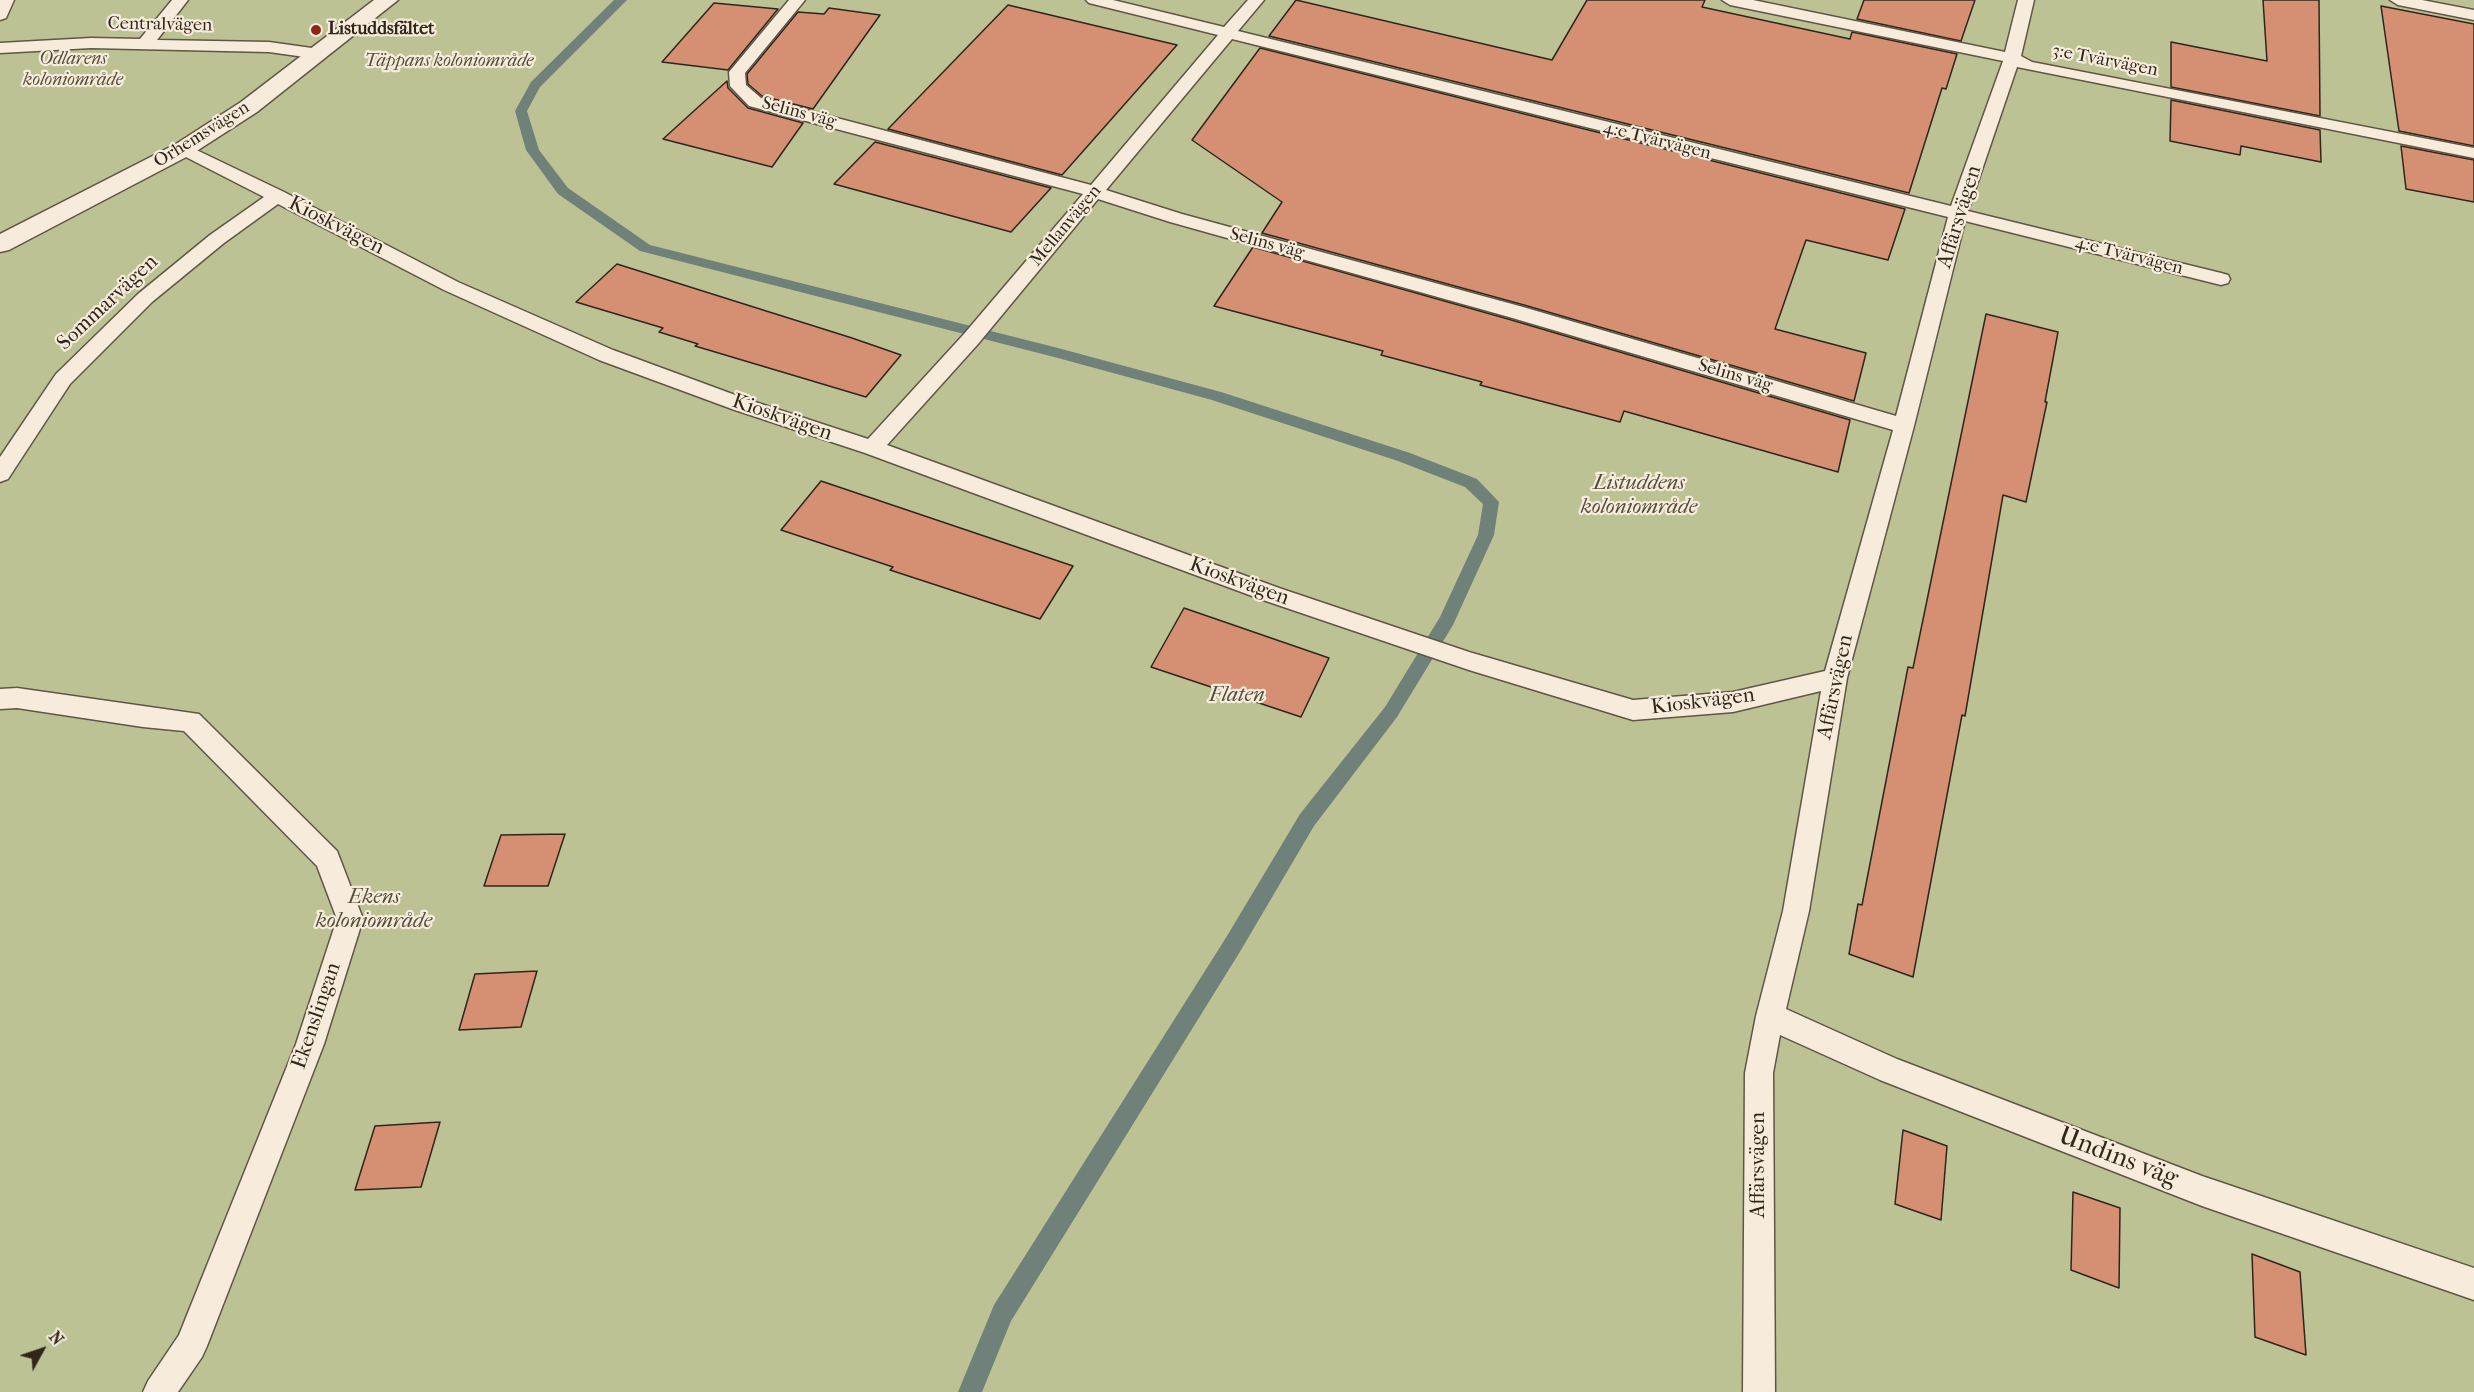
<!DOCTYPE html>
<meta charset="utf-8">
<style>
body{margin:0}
#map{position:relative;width:2474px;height:1392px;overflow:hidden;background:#f2e1c9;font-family:"IM FELL French Canon",serif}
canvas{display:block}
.north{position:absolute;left:12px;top:1320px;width:60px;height:60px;-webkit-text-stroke:4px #f7ecdc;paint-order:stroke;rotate:50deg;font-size:16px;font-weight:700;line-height:24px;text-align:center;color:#2f261a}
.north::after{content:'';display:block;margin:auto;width:21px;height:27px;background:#2f261a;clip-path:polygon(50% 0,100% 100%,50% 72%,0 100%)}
</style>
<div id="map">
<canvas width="2474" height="1392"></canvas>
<div class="north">N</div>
</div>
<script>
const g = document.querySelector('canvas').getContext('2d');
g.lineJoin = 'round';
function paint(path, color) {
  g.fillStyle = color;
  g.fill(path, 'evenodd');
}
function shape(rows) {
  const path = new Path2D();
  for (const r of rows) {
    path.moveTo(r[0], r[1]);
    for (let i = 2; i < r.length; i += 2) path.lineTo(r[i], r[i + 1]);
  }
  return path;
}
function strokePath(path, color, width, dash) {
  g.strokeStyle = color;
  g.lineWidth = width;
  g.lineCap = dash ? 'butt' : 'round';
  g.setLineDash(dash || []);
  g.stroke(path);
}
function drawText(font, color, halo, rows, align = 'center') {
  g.font = font + ' "IM FELL French Canon",serif';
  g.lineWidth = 4.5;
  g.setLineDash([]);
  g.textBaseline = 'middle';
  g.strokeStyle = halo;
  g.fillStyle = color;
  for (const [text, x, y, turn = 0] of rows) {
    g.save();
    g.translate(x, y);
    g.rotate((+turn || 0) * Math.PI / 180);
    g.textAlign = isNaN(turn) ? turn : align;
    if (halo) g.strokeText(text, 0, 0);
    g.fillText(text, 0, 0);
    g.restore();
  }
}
paint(shape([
 [0,0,2474,0,2474,1392,0,1392]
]), '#bdc295');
paint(shape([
 [614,0,627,0,540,87,527,111,539,150,568,188,650,245,1058,348,1221,392,1410,453,1477,479,1499,502,1494,535,1453,625,1397,717,1314,826,1241,950,1011,1321,982,1392,958,1392,994,1305,1227,936,1300,814,1385,707,1440,617,1478,535,1483,504,1465,487,1398,461,1212,400,1058,358,640,251,558,194,526,150,515,111,531,82,614,0]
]), '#708179');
const building = shape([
 [1296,0,1552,60,1587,0,1705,0,1702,7,1850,39,1852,32,1957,54,1946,89,1942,88,1909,193,1269,36,1296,0],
 [1864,0,1975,0,1961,41,1857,19,1864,0],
 [2263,0,2319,0,2320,116,2171,87,2171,42,2267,61,2263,0],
 [714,3,778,9,728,70,662,62,714,3],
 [1008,5,1177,45,1062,175,888,129,1008,5],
 [2381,6,2474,24,2474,146,2399,131,2381,6],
 [829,8,880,15,813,109,762,96,748,84,747,74,798,12,824,14,829,8],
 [1260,48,1905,209,1888,260,1806,240,1775,329,1866,353,1854,401,1524,305,1262,233,1282,202,1192,140,1260,48],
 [727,81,728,88,748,108,803,123,772,167,663,139,727,81],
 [2171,100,2320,130,2321,162,2241,146,2240,155,2170,141,2171,100],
 [875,142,1051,188,1011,232,834,184,875,142],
 [2401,146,2474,160,2474,202,2406,189,2401,146],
 [1253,247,1508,319,1850,420,1838,472,1624,411,1620,422,1480,385,1482,382,1381,355,1383,351,1214,306,1253,247],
 [617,264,852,338,901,355,866,397,695,346,698,344,659,332,663,328,576,302,617,264],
 [1986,314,2058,332,2045,402,2047,402,2026,502,2003,495,1965,716,1962,715,1913,977,1849,954,1858,904,1862,905,1908,667,1913,668,1986,314],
 [821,481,1073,566,1040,619,890,570,893,567,781,530,821,481],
 [1184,608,1329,658,1301,717,1151,667,1184,608],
 [565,834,548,886,484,886,501,835,565,834],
 [537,971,521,1027,459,1030,475,974,537,971],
 [440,1122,421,1187,355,1190,375,1126,440,1122],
 [1903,1130,1947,1146,1941,1220,1895,1204,1903,1130],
 [2073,1192,2120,1208,2119,1288,2071,1270,2073,1192],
 [2252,1254,2300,1272,2306,1355,2255,1337,2252,1254]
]);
paint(building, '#d59073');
strokePath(building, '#2f261a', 1.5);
const lane = shape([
 [0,0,14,0,6,18,0,20,0,0],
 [172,0,188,0,157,40,269,42,319,49,327,54,319,59,269,52,91,48,0,53,0,43,91,38,140,39,172,0],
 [789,0,805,0,745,73,746,85,761,98,1091,185,1218,35,1089,3,1086,0,1113,0,1224,27,1248,0,1264,0,1238,31,1951,206,2003,61,1730,5,1722,0,1753,0,2005,52,2018,0,2034,0,2021,56,2032,62,2474,148,2474,158,2017,67,1968,211,2221,273,2228,275,2230,279,2228,283,2221,285,1965,221,1914,426,1847,678,1809,911,1786,1009,1897,1059,2202,1176,2474,1268,2474,1300,2202,1206,1880,1080,1780,1035,1773,1073,1775,1392,1743,1392,1745,1073,1756,1016,1783,911,1821,691,1733,712,1633,720,1469,670,1263,600,865,453,732,409,599,360,444,290,278,204,224,243,152,302,70,384,8,479,0,482,0,457,56,374,138,294,210,235,264,197,178,153,175,149,178,145,184,144,284,192,458,282,613,350,746,399,868,439,964,334,1083,194,749,106,730,86,729,72,789,0],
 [1232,39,1948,217,1896,416,1523,307,1182,214,1106,190,1232,39],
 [1098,199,1170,222,1509,317,1893,430,1825,671,1733,692,1633,700,1469,652,1279,588,887,445,978,344,1098,199],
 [2390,0,2422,0,2474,10,2474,20,2398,5,2390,0],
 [17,688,199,714,337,851,363,919,324,1044,207,1346,202,1357,178,1392,143,1392,148,1381,179,1335,296,1044,337,919,317,866,184,731,143,727,17,708,0,709,0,689,17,688]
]);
const street = shape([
 [374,0,398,0,257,112,192,154,9,250,0,252,0,234,176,144,241,102,374,0]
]);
strokePath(lane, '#605546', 3);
strokePath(street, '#605546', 3);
paint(lane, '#f7ecdc');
paint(street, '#f7ecdc');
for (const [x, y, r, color] of [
 [316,30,6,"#8f2418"]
]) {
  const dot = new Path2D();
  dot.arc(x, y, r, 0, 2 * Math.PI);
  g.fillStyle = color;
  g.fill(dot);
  strokePath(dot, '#f7ecdc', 2);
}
drawText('18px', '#2f261a', '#f7ecdc', [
 ["Centralvägen",160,25,1],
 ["3:e Tvärvägen",2105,61,11],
 ["Selins väg",799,113,15],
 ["Orhemsvägen",202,135,-32],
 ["4:e Tvärvägen",1657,141,14],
 ["Mellanvägen",1066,226,-50],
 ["Selins väg",1267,244,15],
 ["4:e Tvärvägen",2129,256,14],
 ["Selins väg",1735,376,16]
]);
drawText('bold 18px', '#2f261a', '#f7ecdc', [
 ["Listuddsfältet",328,30]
], 'left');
drawText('italic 18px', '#524d39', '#f7ecdc', [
 ["Odlarens",73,60],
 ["koloniområde",73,81],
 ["Täppans koloniområde",449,62]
]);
drawText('21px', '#2f261a', '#f7ecdc', [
 ["Affärsvägen",1960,217,-73],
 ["Kioskvägen",336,226,27],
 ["Sommarvägen",108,303,-43],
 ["Kioskvägen",782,418,19],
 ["Kioskvägen",1239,582,20],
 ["Affärsvägen",1836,687,-78],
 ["Kioskvägen",1703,702,-7],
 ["Ekenslingan",317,1016,-71],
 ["Affärsvägen",1759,1165,-90]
]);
drawText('italic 21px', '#524d39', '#f7ecdc', [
 ["Listuddens",1639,484],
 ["koloniområde",1639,508],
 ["Flaten",1237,696],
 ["Ekens",374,898],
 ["koloniområde",374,922]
]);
drawText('26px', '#2f261a', '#f7ecdc', [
 ["Undins väg",2118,1158,21]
]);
</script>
